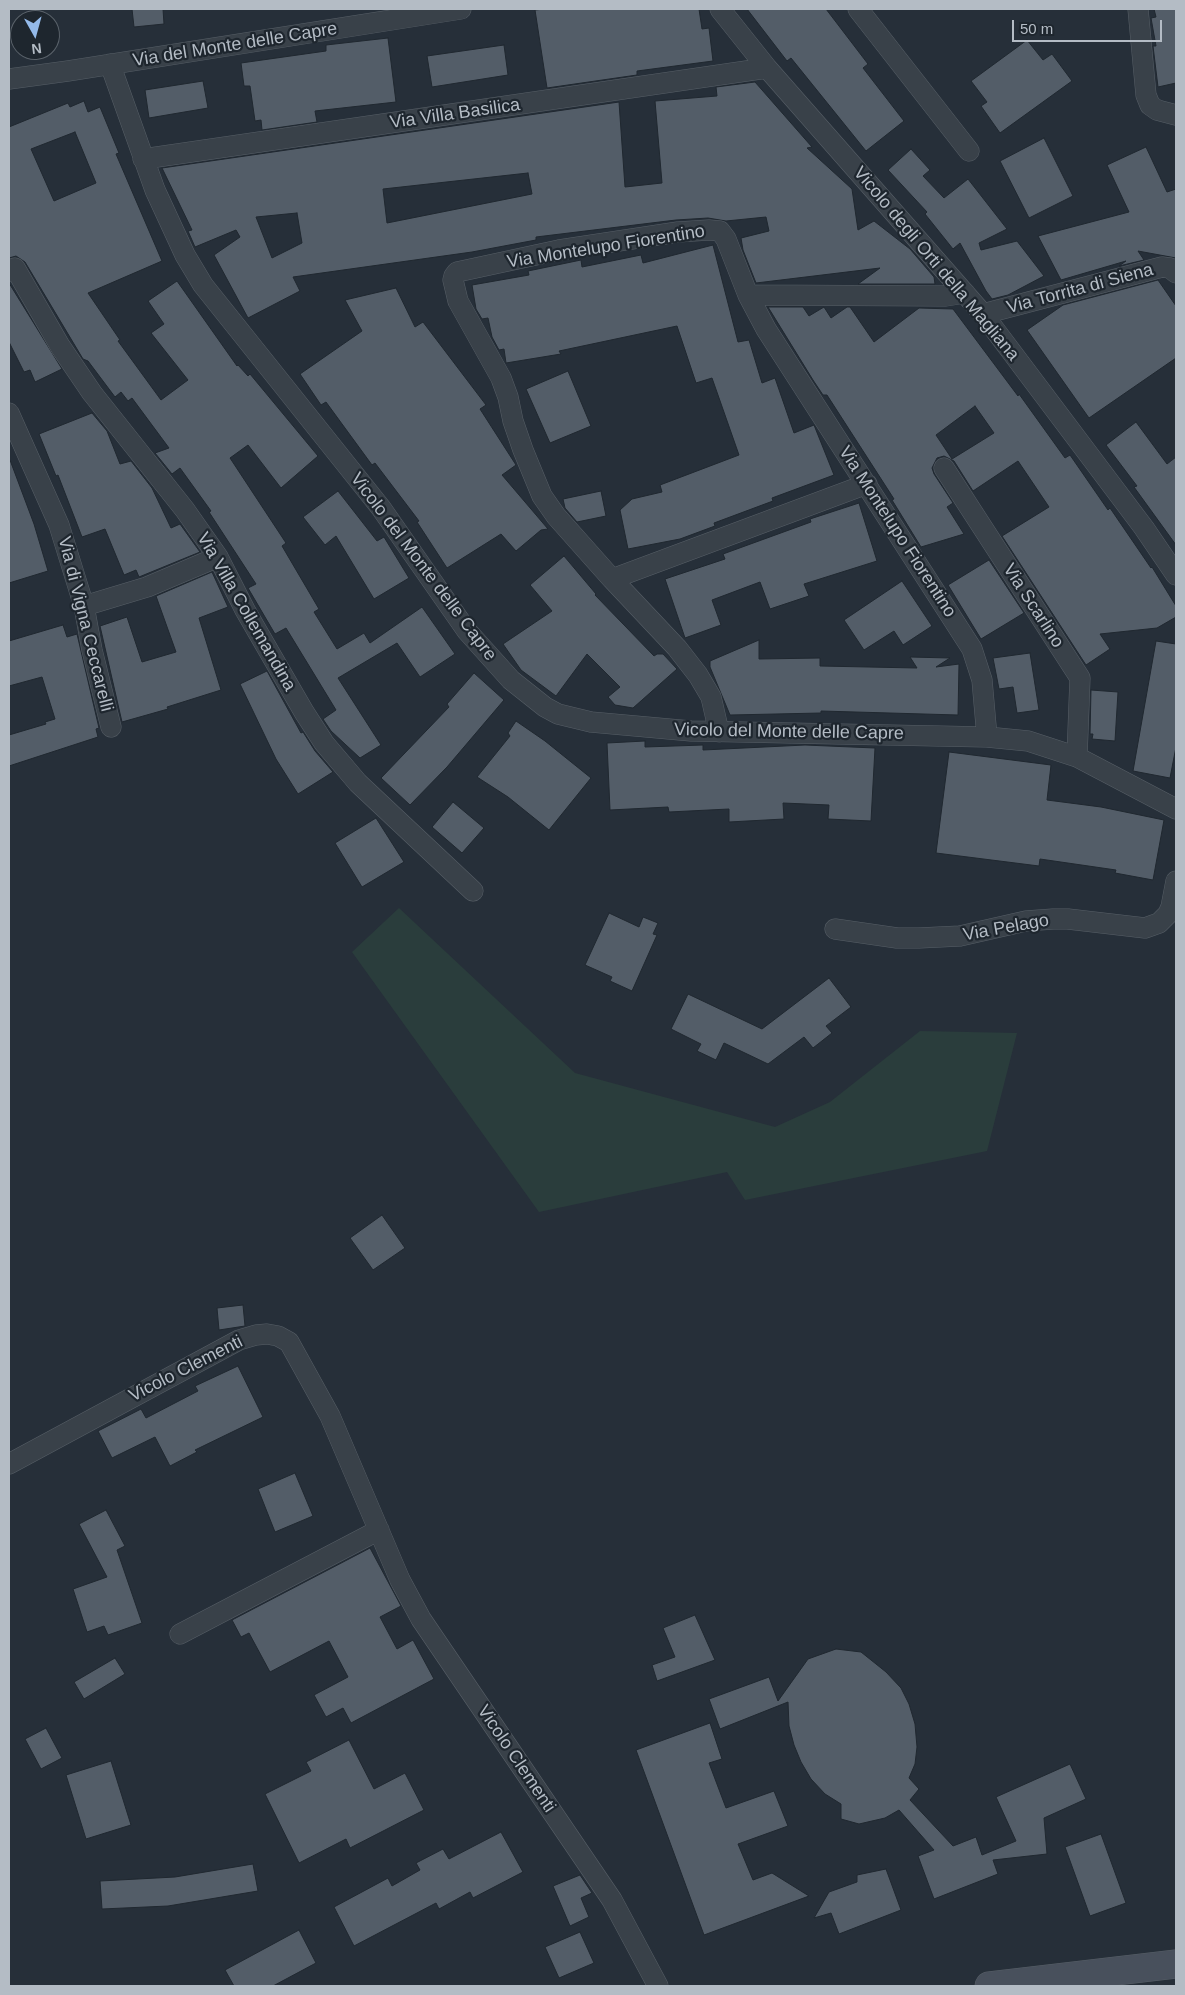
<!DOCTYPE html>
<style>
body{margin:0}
#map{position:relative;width:1185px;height:1995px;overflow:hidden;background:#262f39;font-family:Arial,sans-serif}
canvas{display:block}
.frame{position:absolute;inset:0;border:10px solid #b4bcc5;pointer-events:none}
.north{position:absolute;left:10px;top:10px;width:50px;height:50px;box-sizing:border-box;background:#1e262e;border:1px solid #5a626a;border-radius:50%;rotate:173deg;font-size:14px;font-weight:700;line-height:20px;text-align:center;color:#b4bcc5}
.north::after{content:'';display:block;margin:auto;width:18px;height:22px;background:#94baea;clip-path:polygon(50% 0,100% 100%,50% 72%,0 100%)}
.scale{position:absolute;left:1012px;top:20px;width:150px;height:22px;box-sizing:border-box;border:2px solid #b4bcc5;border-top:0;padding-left:6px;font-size:15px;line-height:18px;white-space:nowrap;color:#b4bcc5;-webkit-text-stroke:4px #1e262e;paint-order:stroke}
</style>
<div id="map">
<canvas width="1185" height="1995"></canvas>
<div class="frame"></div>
<div class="north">N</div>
<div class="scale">50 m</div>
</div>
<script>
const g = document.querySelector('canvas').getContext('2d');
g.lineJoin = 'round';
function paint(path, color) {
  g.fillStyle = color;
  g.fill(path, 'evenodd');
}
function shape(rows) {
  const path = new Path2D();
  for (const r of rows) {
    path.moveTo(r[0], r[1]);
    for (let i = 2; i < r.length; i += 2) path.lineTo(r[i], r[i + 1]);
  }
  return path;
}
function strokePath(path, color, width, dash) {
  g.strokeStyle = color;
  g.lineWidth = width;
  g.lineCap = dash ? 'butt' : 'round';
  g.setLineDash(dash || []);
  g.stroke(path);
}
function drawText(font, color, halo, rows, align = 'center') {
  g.font = font + ' Arial,sans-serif';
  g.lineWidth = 4.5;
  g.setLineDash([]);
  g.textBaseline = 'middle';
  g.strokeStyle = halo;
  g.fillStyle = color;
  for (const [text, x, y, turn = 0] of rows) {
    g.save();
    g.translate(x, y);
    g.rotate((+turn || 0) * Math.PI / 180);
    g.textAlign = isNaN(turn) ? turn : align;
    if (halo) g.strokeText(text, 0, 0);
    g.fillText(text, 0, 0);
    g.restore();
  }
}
paint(shape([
 [399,908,575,1073,775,1127,830,1102,920,1031,1017,1033,987,1151,745,1200,727,1172,539,1212,352,952]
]), '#2a3d3c');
const building = shape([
 [132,9,163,9,164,24,134,27,132,9],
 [544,9,699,9,702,29,709,28,713,61,637,71,637,75,547,88,535,10,544,9],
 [747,9,826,9,868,64,863,68,904,121,866,151,791,58,787,61,747,9],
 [1154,9,1176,9,1176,83,1158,87,1153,46,1156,46,1151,18,1156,17,1154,9],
 [388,38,396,102,315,111,317,122,262,130,261,120,255,121,250,86,244,86,241,63,326,51,326,45,388,38],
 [1027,40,1043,60,1052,54,1072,81,1000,133,981,106,987,102,971,81,1027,40],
 [504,45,508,75,432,87,427,56,504,45],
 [203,81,208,108,149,118,145,90,203,81],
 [755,82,812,147,807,148,852,189,858,230,874,221,910,249,934,277,935,284,858,284,880,268,756,283,743,250,741,238,769,231,766,217,726,221,708,218,676,220,536,237,536,240,472,252,293,277,300,291,248,318,214,255,240,237,236,230,195,247,188,231,192,230,162,168,619,102,625,187,662,183,655,101,717,96,716,87,755,82],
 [528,173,532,194,387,223,383,189,528,173],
 [297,213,302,243,272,258,256,217,297,213],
 [84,101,88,112,100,107,119,153,116,154,162,261,88,293,120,340,118,341,161,400,188,380,151,333,164,324,148,301,177,281,237,366,238,365,248,376,250,374,318,456,281,488,248,445,230,458,286,543,282,546,319,609,314,612,337,649,364,633,370,643,422,607,455,654,420,677,397,643,338,678,381,745,360,758,331,731,323,719,336,710,286,628,275,634,248,588,256,584,209,512,211,511,180,468,172,474,155,453,169,448,132,398,128,401,121,392,115,397,88,361,83,359,25,262,16,256,9,258,9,127,68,103,70,107,84,101],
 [75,132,96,183,54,201,31,149,75,132],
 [1044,138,1073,196,1029,218,1000,161,1044,138],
 [1146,147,1167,192,1176,189,1176,258,1138,251,1144,260,1119,266,1126,261,1061,280,1038,236,1129,212,1107,165,1146,147],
 [911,149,930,170,923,176,944,198,968,179,1007,229,979,243,981,250,1017,241,1044,276,1008,295,992,299,986,291,960,243,953,249,925,214,927,212,888,170,911,149],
 [713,245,738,342,749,340,762,383,775,378,794,433,814,425,834,475,772,498,773,501,714,523,715,526,680,539,628,549,620,510,632,499,662,492,660,485,739,455,712,378,696,383,677,326,559,351,561,354,506,363,504,349,499,350,492,337,488,318,482,319,476,309,472,285,529,275,528,271,581,260,582,267,641,255,643,263,713,245],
 [1158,280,1176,306,1176,358,1089,418,1027,330,1063,305,1158,280],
 [9,283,62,369,35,382,30,370,24,372,9,342,9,283],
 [396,288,415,327,423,322,486,405,480,409,516,465,502,475,548,529,541,530,516,551,501,534,447,568,417,522,419,521,375,463,372,465,326,402,321,405,300,374,362,331,345,300,396,288],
 [768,307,803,307,809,316,824,307,831,318,847,307,850,307,874,342,919,308,953,309,1018,396,1019,394,1065,458,1070,455,1108,510,1110,508,1151,568,1152,567,1176,606,1176,617,1157,628,1100,634,1110,649,1086,665,1002,536,1049,507,1018,461,973,491,954,461,944,456,937,458,932,468,934,474,953,503,947,507,964,534,921,547,892,500,894,499,827,395,823,395,813,380,768,307],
 [975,406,994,433,952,459,936,435,975,406],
 [568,371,591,426,550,443,526,389,568,371],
 [92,413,107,431,120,464,131,461,152,488,171,528,180,524,200,552,139,577,136,570,124,575,105,529,82,537,58,475,56,476,39,434,92,413],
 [1136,422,1167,464,1176,457,1176,545,1134,487,1137,486,1106,445,1136,422],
 [9,460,10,460,34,524,48,571,9,583,9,460],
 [338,491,377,541,384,537,409,578,374,599,336,536,325,545,303,517,338,491],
 [601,491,606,516,577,522,565,508,563,499,601,491],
 [859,503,877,561,804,584,809,596,770,609,760,582,712,600,721,625,685,638,665,579,725,559,723,554,811,522,810,519,859,503],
 [564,556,596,594,595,595,654,656,657,654,663,654,677,669,633,708,615,705,608,697,620,687,587,654,556,696,521,670,503,644,552,611,530,585,564,556],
 [989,560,1024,613,981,639,948,585,989,560],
 [212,572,228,607,199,618,221,690,167,707,168,709,122,722,100,626,127,617,142,662,176,652,156,596,212,572],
 [902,581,932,626,903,645,894,631,864,650,844,620,902,581],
 [63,625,67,637,77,634,99,728,96,729,98,737,9,766,9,735,46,724,45,722,55,719,42,677,9,686,9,641,63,625],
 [759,640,759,659,820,658,820,666,917,668,910,657,950,658,936,667,959,664,958,715,821,711,821,713,730,715,710,667,710,661,759,640],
 [1156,641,1176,644,1176,747,1170,778,1133,771,1156,641],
 [1030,653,1039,710,1017,713,1013,687,999,689,993,658,1030,653],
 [267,671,301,733,303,732,315,751,333,772,298,794,276,759,240,684,267,671],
 [474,673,504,700,447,767,410,805,381,778,449,707,447,704,474,673],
 [1091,690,1118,692,1115,741,1092,739,1093,734,1090,734,1091,690],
 [516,721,545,741,591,778,549,830,508,797,477,777,510,736,508,733,516,721],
 [645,741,645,747,703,745,703,750,805,745,875,748,871,821,828,819,829,805,783,803,784,819,729,822,729,809,669,812,668,807,610,810,607,743,645,741],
 [949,752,1051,765,1047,800,1101,807,1164,820,1153,880,1115,873,1116,870,1040,859,1039,866,936,853,949,752],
 [453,802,484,828,462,853,432,827,453,802],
 [376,818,404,862,362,887,335,843,376,818],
 [609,913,639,927,643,917,658,923,653,934,657,935,632,991,610,981,612,977,585,965,609,913],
 [829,978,851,1007,826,1026,832,1033,813,1048,804,1037,768,1064,724,1043,716,1060,697,1051,701,1044,671,1029,688,994,762,1029,829,978],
 [382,1215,405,1248,373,1270,350,1238,382,1215],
 [243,1305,245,1326,219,1330,217,1308,243,1305],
 [238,1366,263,1417,195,1450,197,1452,170,1466,155,1437,112,1458,98,1431,141,1409,146,1418,198,1391,195,1386,238,1366],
 [295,1473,313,1516,275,1532,258,1489,295,1473],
 [106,1510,125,1546,117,1550,142,1623,108,1635,104,1626,87,1632,73,1589,107,1577,79,1524,106,1510],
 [370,1548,401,1606,380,1617,397,1649,413,1640,434,1679,351,1723,343,1708,326,1717,314,1695,348,1677,329,1641,270,1672,249,1633,241,1637,232,1620,370,1548],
 [695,1615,715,1660,657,1681,652,1665,675,1657,663,1628,695,1615],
 [836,1649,861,1652,886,1672,901,1688,909,1704,915,1724,917,1747,915,1764,909,1778,919,1789,910,1800,953,1846,976,1837,982,1855,1016,1841,996,1797,1070,1764,1086,1799,1044,1818,1047,1854,993,1860,998,1874,934,1899,918,1856,934,1850,899,1810,885,1818,859,1824,841,1819,841,1804,825,1794,811,1779,801,1762,794,1745,789,1726,788,1702,720,1729,709,1699,769,1677,778,1701,808,1659,836,1649],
 [115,1658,125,1674,84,1699,74,1682,115,1658],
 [710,1723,722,1759,709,1763,726,1808,774,1791,788,1826,738,1844,753,1880,772,1873,809,1896,704,1935,636,1750,710,1723],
 [46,1728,62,1758,41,1769,25,1739,46,1728],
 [349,1740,374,1789,405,1773,424,1810,350,1848,346,1839,299,1863,265,1794,311,1771,306,1762,349,1740],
 [111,1761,131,1825,86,1839,66,1775,111,1761],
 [501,1832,523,1872,473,1898,470,1892,439,1909,436,1903,354,1946,334,1907,388,1878,392,1886,420,1870,416,1863,443,1849,449,1859,501,1832],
 [1101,1834,1126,1903,1090,1916,1065,1847,1101,1834],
 [253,1864,258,1891,168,1906,102,1909,100,1881,175,1877,253,1864],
 [886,1869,901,1910,839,1934,831,1913,814,1918,829,1892,857,1882,857,1875,886,1869],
 [580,1875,592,1893,581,1898,589,1917,570,1926,553,1886,580,1875],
 [299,1930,316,1963,273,1986,234,1986,225,1970,299,1930],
 [580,1932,594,1963,559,1978,545,1947,580,1932]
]);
paint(building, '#535d68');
strokePath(building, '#202830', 1);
const minor = shape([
 [720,9,767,68,983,314,1144,528,1176,575],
 [858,9,969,151],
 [1138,9,1146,95,1150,105,1157,110,1176,115],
 [110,64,155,190,185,255,203,285,381,508,467,631,511,680,545,707,558,714,591,722,691,731,987,737,1028,741,1077,757,1176,809],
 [9,79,68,71,461,9],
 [143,159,767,68],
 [9,271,15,268,60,346,92,393,185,510,218,557,245,610,304,712,324,743,358,783,473,891],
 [748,295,946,296,965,293],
 [983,314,1162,267,1170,268,1176,273],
 [9,413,59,525,84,606,92,650,111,727],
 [944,468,1080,678,1077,757],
 [612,579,867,484],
 [84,606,147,587,218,557],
 [719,732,711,697,698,675,677,648,612,579,556,516,542,496,523,450,513,421,508,397,501,378,458,301,453,280,454,276,457,272,559,250,678,232,709,230,720,231,726,239,748,295,766,329,972,649,982,680,987,737],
 [835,929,897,938,919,938,960,936,1026,921,1053,919,1068,919,1145,928,1159,923,1168,914,1171,907,1176,881],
 [9,1464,239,1340,256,1335,267,1334,278,1336,289,1342,330,1416,400,1580,421,1619,612,1900,658,1986],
 [180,1634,379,1530]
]);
const secondary = shape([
 [989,1986,1176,1964]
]);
strokePath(minor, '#575f67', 21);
strokePath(secondary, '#575f67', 29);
strokePath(minor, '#394149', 20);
strokePath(secondary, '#48505c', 28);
drawText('18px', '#b4bcc5', '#1e262e', [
 ["Via del Monte delle Capre",235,45,-9],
 ["Via Villa Basilica",455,114,-8],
 ["Via Montelupo Fiorentino",606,247,-9],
 ["Vicolo degli Orti della Magliana",936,264,50],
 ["Via Torrita di Siena",1080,289,-15],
 ["Via Montelupo Fiorentino",897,532,57],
 ["Vicolo del Monte delle Capre",423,567,53],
 ["Via Scarlino",1033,606,57],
 ["Via Villa Collemandina",246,612,60],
 ["Via di Vigna Ceccarelli",85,624,76],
 ["Vicolo del Monte delle Capre",789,732,1],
 ["Via Pelago",1006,928,-10],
 ["Vicolo Clementi",186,1369,-27],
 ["Vicolo Clementi",516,1759,56]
]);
</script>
